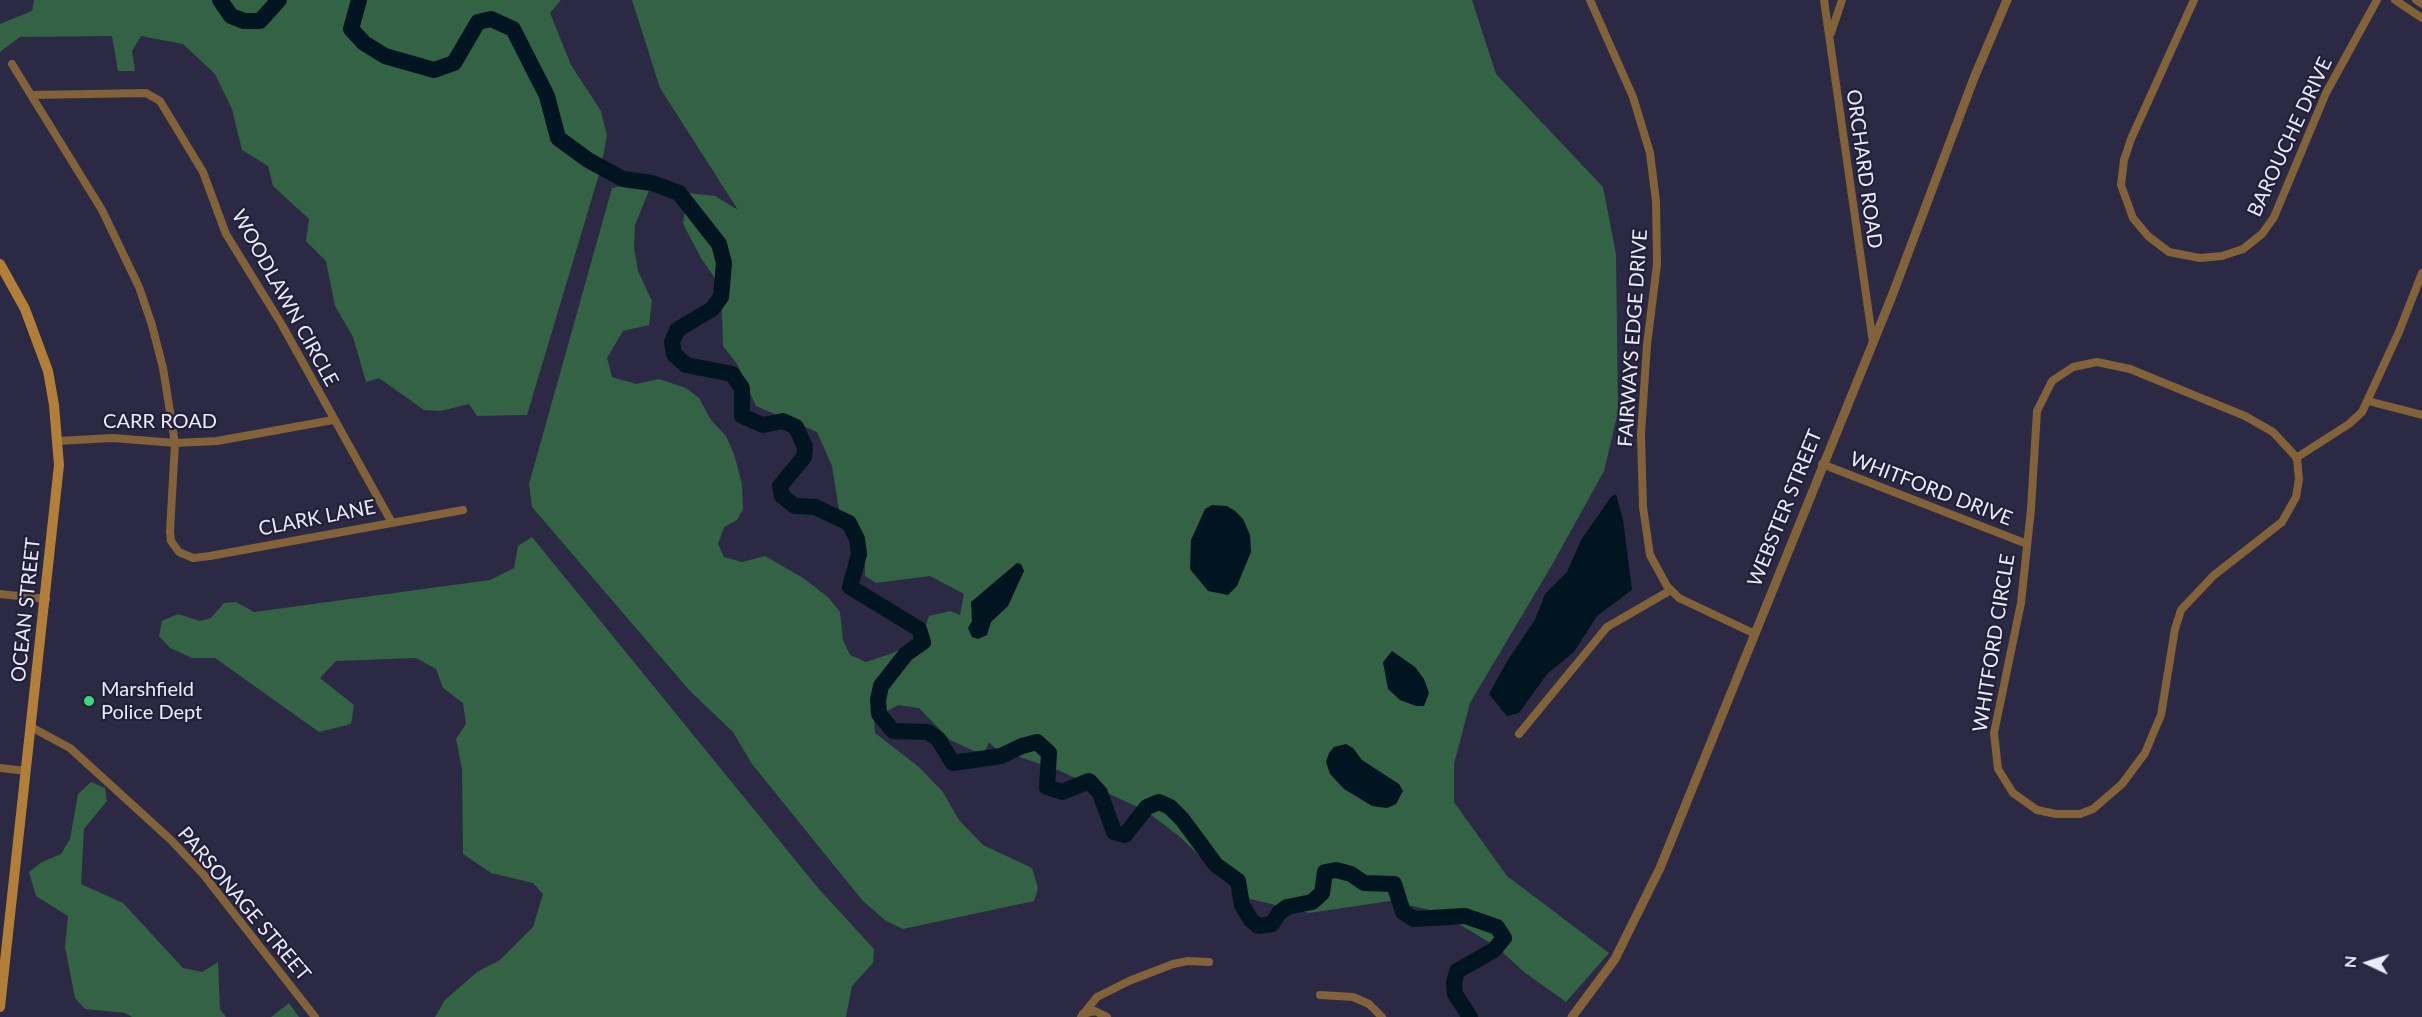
<!DOCTYPE html>
<style>
body{margin:0}
#map{position:relative;width:2422px;height:1017px;overflow:hidden;background:#2b2943;font-family:Lato,sans-serif}
canvas{display:block}
.north{position:absolute;left:2338px;top:933px;width:60px;height:60px;-webkit-text-stroke:4px #222039;paint-order:stroke;rotate:274deg;font-size:16px;font-weight:700;line-height:24px;text-align:center;color:#eaeafb}
.north::after{content:'';display:block;margin:auto;width:21px;height:27px;background:#eaeafb;clip-path:polygon(50% 0,100% 100%,50% 72%,0 100%)}
</style>
<div id="map">
<canvas width="2422" height="1017"></canvas>
<div class="north">N</div>
</div>
<script>
const g = document.querySelector('canvas').getContext('2d');
g.lineJoin = 'round';
function paint(path, color) {
  g.fillStyle = color;
  g.fill(path, 'evenodd');
}
function shape(rows) {
  const path = new Path2D();
  for (const r of rows) {
    path.moveTo(r[0], r[1]);
    for (let i = 2; i < r.length; i += 2) path.lineTo(r[i], r[i + 1]);
  }
  return path;
}
function strokePath(path, color, width, dash) {
  g.strokeStyle = color;
  g.lineWidth = width;
  g.lineCap = dash ? 'butt' : 'round';
  g.setLineDash(dash || []);
  g.stroke(path);
}
function drawText(font, color, halo, rows, align = 'center') {
  g.font = font + ' Lato,sans-serif';
  g.lineWidth = 4.5;
  g.setLineDash([]);
  g.textBaseline = 'middle';
  g.strokeStyle = halo;
  g.fillStyle = color;
  for (const [text, x, y, turn = 0] of rows) {
    g.save();
    g.translate(x, y);
    g.rotate((+turn || 0) * Math.PI / 180);
    g.textAlign = isNaN(turn) ? turn : align;
    if (halo) g.strokeText(text, 0, 0);
    g.fillText(text, 0, 0);
    g.restore();
  }
}
paint(shape([
 [34,0,561,0,550,13,571,65,601,111,607,136,600,171,527,415,477,416,469,404,440,411,424,410,379,378,366,382,353,337,335,306,326,261,306,241,309,219,273,186,268,166,242,150,232,109,215,74,183,44,141,36,132,51,135,71,118,71,112,36,20,37,0,52,0,24,32,11],
 [632,0,1472,0,1496,74,1603,187,1616,254,1618,412,1604,471,1552,565,1470,703,1454,764,1454,802,1507,876,1609,953,1566,1002,1524,972,1497,947,1439,912,1390,901,1309,913,1246,898,1221,877,1180,837,1146,811,1058,770,996,749,989,742,984,754,974,751,950,740,919,708,898,705,874,719,875,733,919,767,943,792,959,820,983,845,1032,868,1038,888,1034,901,903,929,886,921,862,900,752,764,733,732,690,691,532,507,529,484,612,188,632,184,650,188,635,225,634,247,638,271,652,301,649,325,623,331,607,358,612,377,636,384,659,379,686,388,699,398,711,420,726,436,734,454,742,484,743,509,737,520,724,527,718,544,724,557,742,562,765,556,803,578,828,597,840,612,843,640,850,655,866,662,893,653,921,639,929,616,950,611,960,615,964,594,930,576,876,583,865,576,865,543,839,510,832,466,817,432,756,406,737,364,723,346,721,287,701,258,683,224,688,193,715,196,738,210,660,88],
 [532,537,818,888,874,949,873,963,852,986,846,1017,435,1017,445,1000,477,972,500,960,533,927,543,894,533,883,491,873,463,854,462,769,456,739,466,724,463,703,443,688,436,669,416,658,336,661,320,678,354,705,351,724,319,732,215,658,192,658,170,648,159,636,162,621,178,614,200,621,211,618,224,603,236,602,254,612,490,580,514,568,518,546],
 [91,782,105,788,107,801,84,829,81,884,123,903,183,968,202,972,218,962,220,1009,226,1017,132,1017,125,1013,85,1009,75,998,65,947,68,916,36,896,29,872,42,862,61,854,70,839,78,794],
 [289,1003,299,1017,271,1017]
]), '#346244');
paint(shape([
 [1616,494,1623,520,1632,590,1597,616,1574,652,1547,674,1519,713,1507,716,1489,694,1509,658,1535,620,1545,594,1567,572,1581,540,1611,497],
 [1212,505,1227,506,1235,511,1243,519,1250,535,1251,552,1237,586,1228,595,1208,591,1190,569,1191,540,1205,509],
 [1017,563,1021,564,1024,571,1008,606,991,622,987,635,978,639,972,637,968,628,972,621,971,602],
 [1392,651,1415,667,1424,679,1429,693,1424,706,1416,706,1400,700,1388,689,1383,662],
 [1346,744,1353,748,1362,760,1399,784,1403,791,1396,804,1387,808,1372,806,1344,789,1330,774,1326,762,1329,753,1334,747]
]), '#00151f');
strokePath(shape([
 [220,0,231,16,244,21,260,21,279,0],
 [359,0,351,29,364,43,385,56,434,70,454,63,478,22,491,19,513,29,547,96,558,138,588,160,623,179,652,183,679,193,719,244,724,263,721,297,712,309,677,330,672,342,674,354,686,365,732,374,742,388,742,416,763,425,783,421,796,427,805,447,804,457,780,486,782,496,795,506,815,507,849,523,857,539,859,554,850,587,919,629,923,642,906,654,881,686,878,700,879,714,893,731,928,732,938,739,953,763,1001,756,1022,746,1037,742,1049,753,1047,787,1062,792,1089,781,1100,793,1114,832,1125,835,1147,807,1159,802,1170,807,1182,819,1216,865,1238,881,1242,905,1251,920,1258,926,1272,924,1279,913,1287,907,1312,902,1322,893,1325,872,1336,870,1351,874,1364,883,1394,884,1403,912,1414,919,1465,916,1497,927,1504,938,1494,950,1457,971,1454,983,1455,994,1470,1017]
]), '#00151f', 16);
strokePath(shape([
 [1590,0,1633,97,1650,153,1656,201,1657,264,1647,345,1641,434,1643,507,1650,555,1667,586,1679,598,1753,633],
 [1824,0,1873,343],
 [2194,0,2131,139,2124,160,2121,185,2133,218,2148,236,2169,252,2200,258,2222,256,2243,249,2262,234,2274,217,2326,93,2377,0],
 [2395,0,2422,18],
 [2416,0,2422,4],
 [1831,33,1842,0],
 [12,64,31,95],
 [2097,362,2130,369,2245,416,2273,432,2297,458,2299,479,2296,497,2282,522,2213,576,2181,610,2175,629,2161,715,2145,753,2122,784,2093,809,2080,814,2056,814,2037,810,2013,793,1998,769,1994,733,2021,603,2031,509,2037,411,2052,381,2073,367,2097,362],
 [2368,401,2422,415],
 [57,441,113,438,175,443,217,441,333,420],
 [2296,458,2349,424,2362,412,2399,332,2422,273],
 [1822,464,2027,544],
 [391,521,282,325,226,234,203,172,160,101,146,93,31,95,102,210,139,287,152,325,163,368,175,443,170,531,171,541,179,552,193,558,210,556,463,510],
 [0,594,46,599],
 [31,727,70,748,171,840,203,874,315,1017],
 [1519,734,1607,627,1671,590],
 [0,768,26,771],
 [1320,995,1353,997,1369,1004,1382,1017],
 [1083,1014,1095,1011,1107,1017],
 [1081,1017,1097,997,1129,981,1173,964,1188,961,1209,962]
]), '#826238', 8);
strokePath(shape([
 [1572,1017,1615,959,1660,868,1892,296,1974,78,2007,0]
]), '#826238', 9);
strokePath(shape([
 [0,264,25,309,48,371,54,405,59,465,0,1007]
]), '#b17f37', 10);
for (const [x, y, r, color] of [
 [89,701,6,"#3cd77e"]
]) {
  const dot = new Path2D();
  dot.arc(x, y, r, 0, 2 * Math.PI);
  g.fillStyle = color;
  g.fill(dot);
  strokePath(dot, '#222039', 2);
}
drawText('20px', '#eaeafb', '#222039', [
 ["BAROUCHE DRIVE",2290,137,-65],
 ["ORCHARD ROAD",1864,169,82],
 ["WOODLAWN CIRCLE",285,298,61],
 ["FAIRWAYS EDGE DRIVE",1633,338,-86],
 ["CARR ROAD",160,422],
 ["WHITFORD DRIVE",1931,489,21],
 ["WEBSTER STREET",1785,508,-68],
 ["CLARK LANE",317,518,-11],
 ["OCEAN STREET",26,610,-84],
 ["WHITFORD CIRCLE",1994,643,-81],
 ["PARSONAGE STREET",244,904,50]
]);
drawText('20px', '#eaeafb', '#222039', [
 ["Marshfield",101,690],
 ["Police Dept",101,713]
], 'left');
</script>
